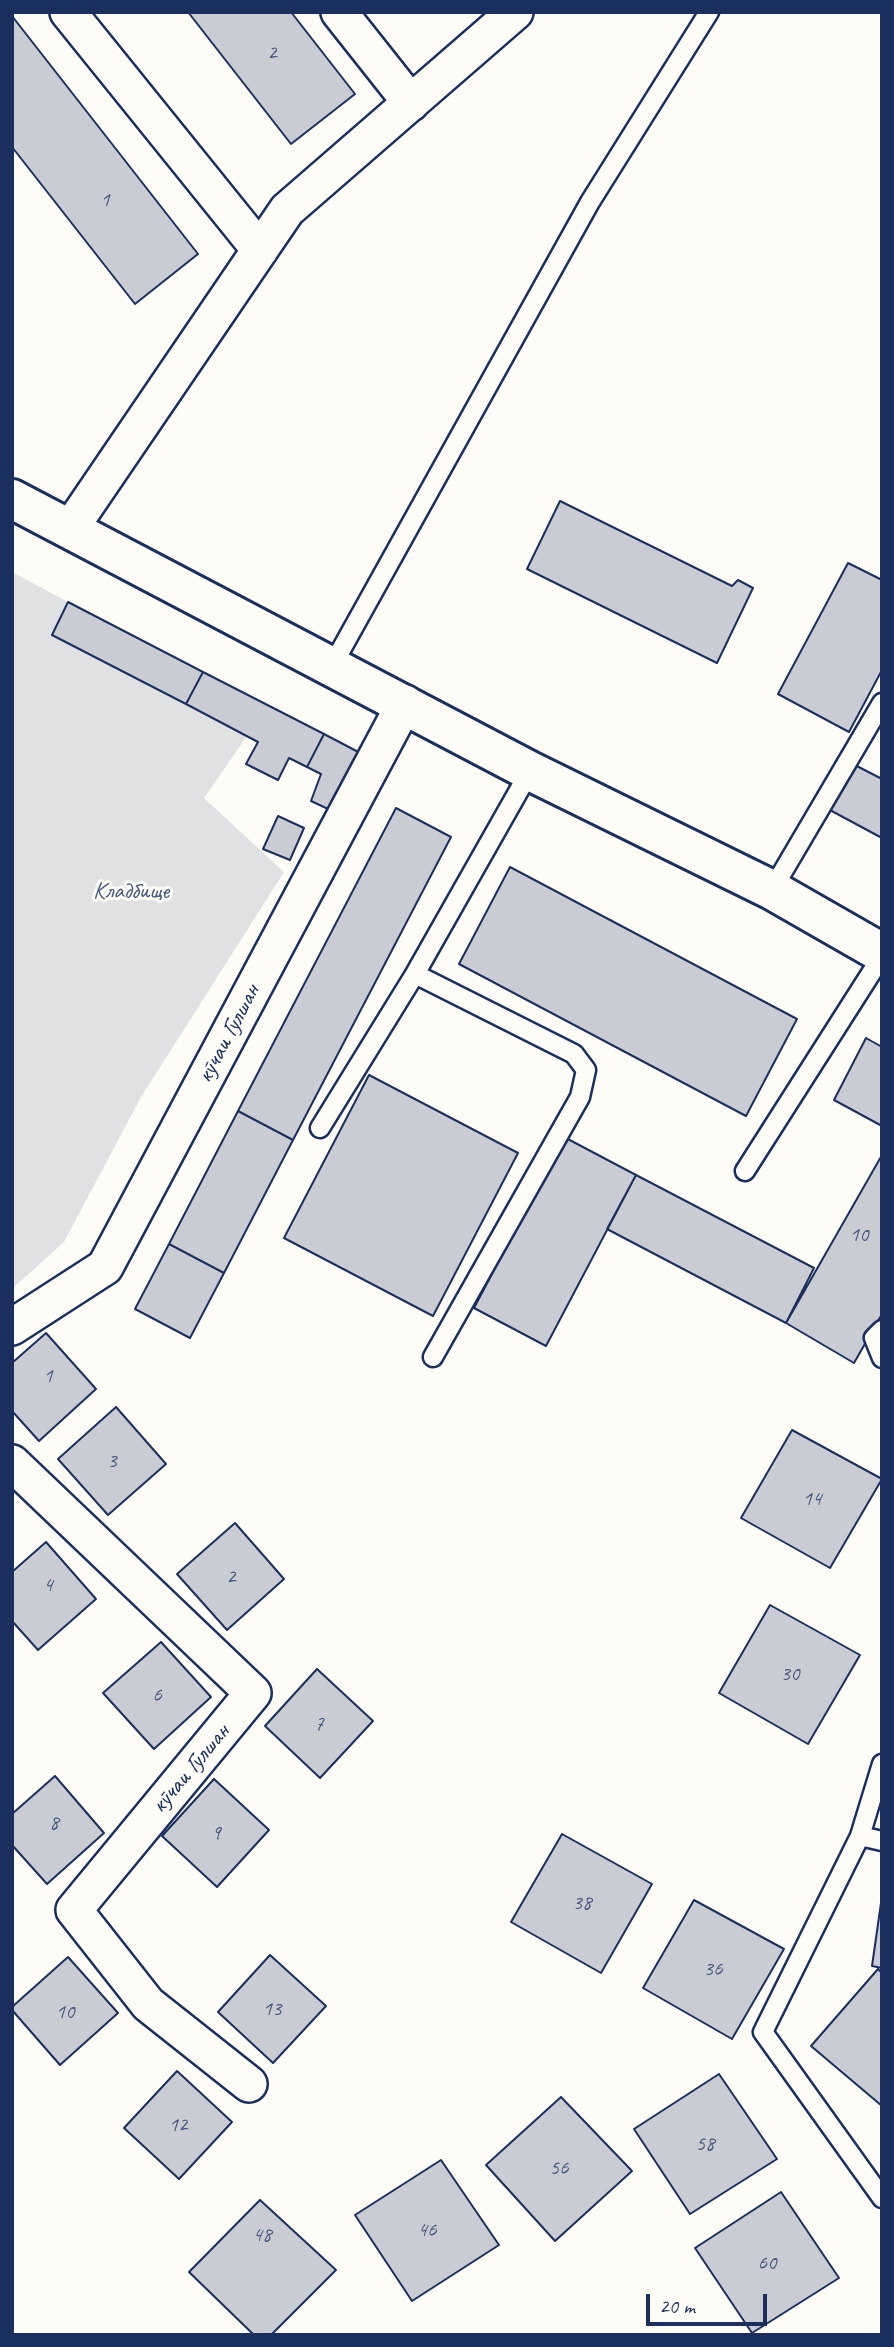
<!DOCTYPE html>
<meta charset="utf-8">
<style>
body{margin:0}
#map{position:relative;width:894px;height:2347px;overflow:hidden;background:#fdfcf7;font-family:Caveat,sans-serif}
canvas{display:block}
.frame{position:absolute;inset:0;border:14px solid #1b2f5e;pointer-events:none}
.scale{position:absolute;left:646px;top:2294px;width:121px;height:32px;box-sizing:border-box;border:4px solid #1b2f5e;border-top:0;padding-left:9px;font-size:21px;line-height:24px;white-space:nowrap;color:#1b2f5e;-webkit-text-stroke:5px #fdfcf7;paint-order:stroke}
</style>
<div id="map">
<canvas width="894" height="2347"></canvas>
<div class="frame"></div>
<div class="scale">20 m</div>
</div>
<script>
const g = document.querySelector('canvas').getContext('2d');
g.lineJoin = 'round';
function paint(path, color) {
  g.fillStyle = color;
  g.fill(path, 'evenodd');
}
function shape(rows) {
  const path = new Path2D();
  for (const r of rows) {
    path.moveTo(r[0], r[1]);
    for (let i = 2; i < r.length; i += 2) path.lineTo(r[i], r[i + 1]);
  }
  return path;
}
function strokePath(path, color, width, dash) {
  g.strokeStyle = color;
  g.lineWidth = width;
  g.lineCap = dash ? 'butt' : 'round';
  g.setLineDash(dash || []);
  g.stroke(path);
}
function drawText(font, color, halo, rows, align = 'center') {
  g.font = font + ' Caveat,sans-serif';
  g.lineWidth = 6;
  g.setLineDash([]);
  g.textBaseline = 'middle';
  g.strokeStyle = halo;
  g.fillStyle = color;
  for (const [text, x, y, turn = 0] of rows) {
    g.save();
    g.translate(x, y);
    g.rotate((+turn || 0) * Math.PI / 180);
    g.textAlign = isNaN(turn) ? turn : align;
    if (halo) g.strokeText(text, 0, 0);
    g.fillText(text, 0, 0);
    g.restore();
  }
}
paint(shape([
 [12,572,68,602,52,635,247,736,204,798,284,872,141,1097,64,1242,12,1289]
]), '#e0e1e3');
const building = shape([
 [188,12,291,12,355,94,291,144,188,12],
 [12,16,198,254,135,304,12,147,12,16],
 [560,501,732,586,738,580,753,588,717,663,527,569,560,501],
 [848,563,882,580,882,670,849,732,778,694,848,563],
 [68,602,203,672,186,704,52,635,68,602],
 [203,672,324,734,307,767,289,758,278,780,246,764,258,742,186,704,203,672],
 [324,734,364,755,341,815,311,801,321,774,307,767,324,734],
 [851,763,882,779,882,838,828,809,851,763],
 [396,808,451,837,293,1140,238,1111,396,808],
 [278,816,304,828,290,860,263,849,278,816],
 [510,867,797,1019,746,1116,459,964,510,867],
 [866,1038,882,1047,882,1126,834,1100,866,1038],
 [369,1075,518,1153,433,1316,284,1238,369,1075],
 [238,1111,293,1140,224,1273,169,1244,238,1111],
 [564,1137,636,1175,546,1346,474,1308,564,1137],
 [882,1155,882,1314,854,1363,786,1323,882,1155],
 [636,1175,814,1268,786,1323,607,1229,636,1175],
 [169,1244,224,1273,190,1338,135,1309,169,1244],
 [46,1333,96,1389,39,1441,12,1411,12,1363,46,1333],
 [116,1407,166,1464,108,1515,58,1459,116,1407],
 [792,1430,882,1479,830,1568,741,1518,792,1430],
 [235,1523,284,1579,227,1630,177,1574,235,1523],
 [46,1542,96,1599,38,1650,12,1621,12,1572,46,1542],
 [770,1605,860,1655,808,1744,719,1693,770,1605],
 [161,1642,211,1697,154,1749,103,1693,161,1642],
 [317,1669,373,1721,320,1778,265,1726,317,1669],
 [55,1776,104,1833,47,1884,12,1845,12,1814,55,1776],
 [214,1779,269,1830,217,1887,162,1836,214,1779],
 [562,1834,652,1884,601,1973,511,1922,562,1834],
 [882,1896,882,1968,872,1966,882,1896],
 [694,1900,784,1949,732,2039,643,1988,694,1900],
 [270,1955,326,2006,273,2063,218,2012,270,1955],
 [68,1957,118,2013,60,2065,12,2010,12,2007,68,1957],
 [878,1969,882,1973,882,2106,811,2046,878,1969],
 [177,2071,232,2122,179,2179,124,2128,177,2071],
 [719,2074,777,2159,690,2214,634,2129,719,2074],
 [561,2097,632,2171,555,2241,486,2165,561,2097],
 [441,2160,499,2245,412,2301,355,2215,441,2160],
 [781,2192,839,2278,752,2333,695,2248,781,2192],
 [260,2200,336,2270,271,2335,254,2335,189,2272,260,2200]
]);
paint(building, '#c9ccd3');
strokePath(building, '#1b2f5e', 2);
const lane = shape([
 [332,666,590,202,709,12],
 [772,890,882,703],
 [415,974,574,1054,586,1070,580,1097,433,1357],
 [320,1128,415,974,530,771],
 [745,1171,882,956],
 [882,1330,874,1338,882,1358],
 [882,1764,860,1836,763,2032,882,2198],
 [860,1836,882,1841]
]);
const street = shape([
 [68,12,260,250],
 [339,12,411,103],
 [70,529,287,210,515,12],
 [12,1327,105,1267,405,703],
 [12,1463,253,1693,74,1910,148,2004,249,2084]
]);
const secondary = shape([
 [12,499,530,771,772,890,882,953]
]);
strokePath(lane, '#1b2f5e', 23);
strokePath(street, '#1b2f5e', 40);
strokePath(secondary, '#1b2f5e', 44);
strokePath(lane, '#fdfcf7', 18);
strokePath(street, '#fdfcf7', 35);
strokePath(secondary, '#fdfcf7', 38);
drawText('21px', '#46567b', null, [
 ["2",272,53],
 ["1",105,200],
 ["10",859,1235],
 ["1",48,1376],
 ["3",112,1461],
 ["14",812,1499],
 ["2",231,1577],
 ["4",48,1585],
 ["30",790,1674],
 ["6",157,1695],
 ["7",319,1724],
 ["8",54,1823],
 ["9",216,1833],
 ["38",582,1903],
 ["36",713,1969],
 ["13",272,2009],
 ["10",65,2012],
 ["12",178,2125],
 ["58",705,2144],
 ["56",559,2168],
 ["46",427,2230],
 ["48",262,2235],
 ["60",767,2263]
]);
drawText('24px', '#4c5c7f', '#fdfcf7', [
 ["Кладбище",131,892]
]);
drawText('24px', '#1b2f5e', '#fdfcf7', [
 ["кӯчаи Гулшан",229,1034,-62],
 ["кӯчаи Гулшан",191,1769,-50]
]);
</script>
